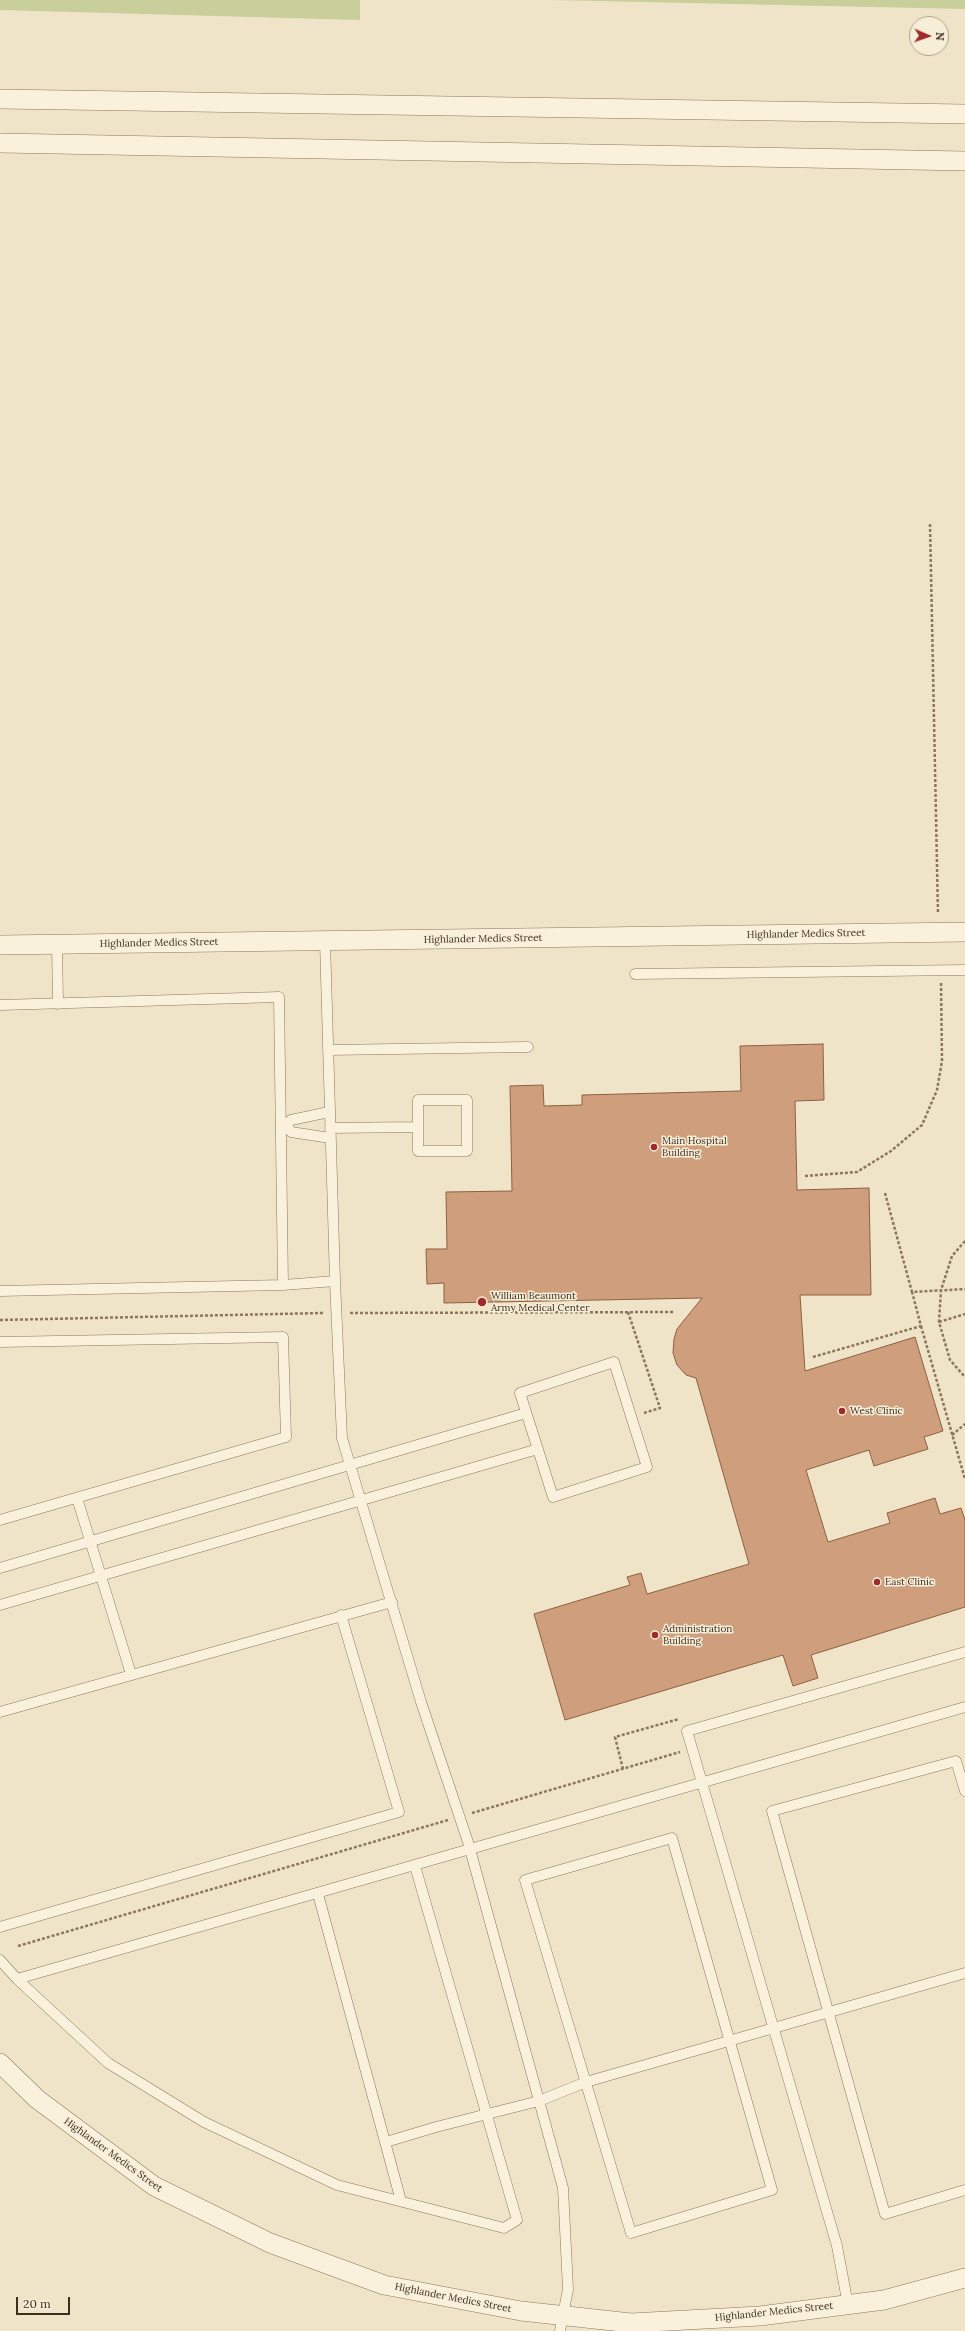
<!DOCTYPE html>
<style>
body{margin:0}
#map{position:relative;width:965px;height:2331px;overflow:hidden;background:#f0e4c8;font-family:Lora,serif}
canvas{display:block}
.north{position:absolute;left:909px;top:16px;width:40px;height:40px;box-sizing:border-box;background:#f7eed8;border:1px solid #ada18e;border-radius:50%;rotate:92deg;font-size:11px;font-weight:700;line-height:16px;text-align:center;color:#3d2e20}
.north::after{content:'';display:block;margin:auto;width:14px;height:18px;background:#9e2a2b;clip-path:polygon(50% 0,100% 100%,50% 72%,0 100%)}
.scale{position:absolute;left:16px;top:2297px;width:54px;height:18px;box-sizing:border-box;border:2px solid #3d2e20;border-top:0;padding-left:5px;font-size:12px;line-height:14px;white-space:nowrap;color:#3d2e20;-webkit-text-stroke:3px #f7eed8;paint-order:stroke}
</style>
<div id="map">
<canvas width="965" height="2331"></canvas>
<div class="north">N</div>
<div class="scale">20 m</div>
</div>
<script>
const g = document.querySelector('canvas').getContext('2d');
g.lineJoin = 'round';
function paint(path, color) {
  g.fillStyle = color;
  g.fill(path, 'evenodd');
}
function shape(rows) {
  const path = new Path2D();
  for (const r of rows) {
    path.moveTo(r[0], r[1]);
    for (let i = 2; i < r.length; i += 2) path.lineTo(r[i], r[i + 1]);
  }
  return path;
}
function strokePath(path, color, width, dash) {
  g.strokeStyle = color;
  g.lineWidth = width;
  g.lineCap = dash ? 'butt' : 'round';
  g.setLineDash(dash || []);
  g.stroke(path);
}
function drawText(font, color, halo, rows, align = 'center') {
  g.font = font + ' Lora,serif';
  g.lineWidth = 3;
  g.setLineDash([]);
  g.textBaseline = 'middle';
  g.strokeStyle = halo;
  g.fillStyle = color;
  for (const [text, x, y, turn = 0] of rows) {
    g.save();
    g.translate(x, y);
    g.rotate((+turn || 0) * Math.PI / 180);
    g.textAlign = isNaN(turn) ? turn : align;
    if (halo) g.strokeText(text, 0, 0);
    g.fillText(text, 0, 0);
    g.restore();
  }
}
paint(shape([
 [0,0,360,0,360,20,0,10],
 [549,0,965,0,965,9]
]), '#c9cf9b');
const building = shape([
 [823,1044,824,1100,795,1101,797,1190,869,1188,871,1295,800,1295,805,1371,915,1337,943,1431,924,1437,928,1449,874,1466,869,1450,806,1470,828,1542,890,1523,887,1513,935,1498,940,1514,961,1508,965,1520,965,1607,811,1655,818,1678,793,1686,783,1655,565,1720,534,1614,630,1585,627,1577,641,1573,647,1594,749,1564,696,1378,686,1375,677,1365,673,1353,674,1339,677,1329,702,1298,444,1303,444,1283,427,1284,426,1249,447,1249,446,1192,512,1191,510,1086,543,1085,544,1106,582,1105,582,1095,741,1091,740,1046,823,1044]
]);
paint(building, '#cf9f7d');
strokePath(building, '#8d5f41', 1);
const service = shape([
 [325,941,335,1281,342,1438,421,1702,468,1842,563,2188,568,2289,560,2331],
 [57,944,58,1004],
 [635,974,965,970],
 [0,1005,279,997,283,1285,335,1281],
 [328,1050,528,1047],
 [418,1100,467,1100,467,1151,418,1151,418,1100],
 [286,1125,291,1132,330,1138],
 [281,1126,286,1125,291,1120,329,1112],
 [330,1128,417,1127],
 [0,1291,283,1285],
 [0,1342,283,1337,286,1437,0,1520],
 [614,1362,647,1467,553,1497,520,1393,614,1362],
 [77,1498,131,1674],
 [0,1568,526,1413],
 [0,1605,538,1449],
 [0,1712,392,1602],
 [965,1791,956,1761,772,1811,885,2214,965,2190],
 [672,1838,772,2190,631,2233,525,1880,672,1838],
 [318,1894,401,2201],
 [0,1927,399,1812,341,1615],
 [0,1960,17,1979,965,1707],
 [17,1979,108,2063,204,2122,337,2185,504,2228,517,2220,415,1866],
 [386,2142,436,2127,539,2101,586,2082,965,1973],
 [848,2305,837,2246,687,1731,965,1652]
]);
const minor = shape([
 [0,99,965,114],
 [0,143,965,161],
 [0,945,965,932],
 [0,2063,37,2099,154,2186,270,2243,384,2285,521,2311,631,2323,760,2316,884,2300,965,2278]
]);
strokePath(service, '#8d765c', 11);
strokePath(minor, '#8d765c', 20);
strokePath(shape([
 [930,524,938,914],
 [805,1176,857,1172,891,1151,922,1125,937,1090,942,1061,941,983],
 [885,1193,912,1292],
 [965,1241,952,1256,941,1290,939,1322,950,1360,965,1377],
 [628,1312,660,1408,644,1413],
 [350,1313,674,1312],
 [0,1320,323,1313],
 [939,1322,965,1314],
 [921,1326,965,1479],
 [813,1357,921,1326,912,1292,965,1289],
 [952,1435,965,1424],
 [623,1769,615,1737,679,1719],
 [472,1813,680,1752],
 [18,1946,448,1820]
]), '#8d765c', 2.5, [3, 2]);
strokePath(service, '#faf1dc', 10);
strokePath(minor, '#faf1dc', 19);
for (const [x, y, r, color] of [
 [654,1147,4,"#9e2a2b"],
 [482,1302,5,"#9e2a2b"],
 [842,1411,4,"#9e2a2b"],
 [877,1582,4,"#9e2a2b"],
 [655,1635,4,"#9e2a2b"]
]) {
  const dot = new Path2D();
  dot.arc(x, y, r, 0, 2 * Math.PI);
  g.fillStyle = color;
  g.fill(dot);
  strokePath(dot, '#f7eed8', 1.5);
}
drawText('10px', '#3d2e20', '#f7eed8', [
 ["Highlander Medics Street",806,934,-1],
 ["Highlander Medics Street",483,939,-1],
 ["Highlander Medics Street",159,943,-1],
 ["Highlander Medics Street",113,2155,36],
 ["Highlander Medics Street",453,2298,11],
 ["Highlander Medics Street",774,2312,-6]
]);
drawText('10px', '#3d2e20', '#f7eed8', [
 ["Main Hospital",662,1141],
 ["Building",662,1153],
 ["William Beaumont",491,1296],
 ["Army Medical Center",491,1308],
 ["West Clinic",850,1411],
 ["East Clinic",885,1582],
 ["Administration",663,1629],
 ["Building",663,1641]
], 'left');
</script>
